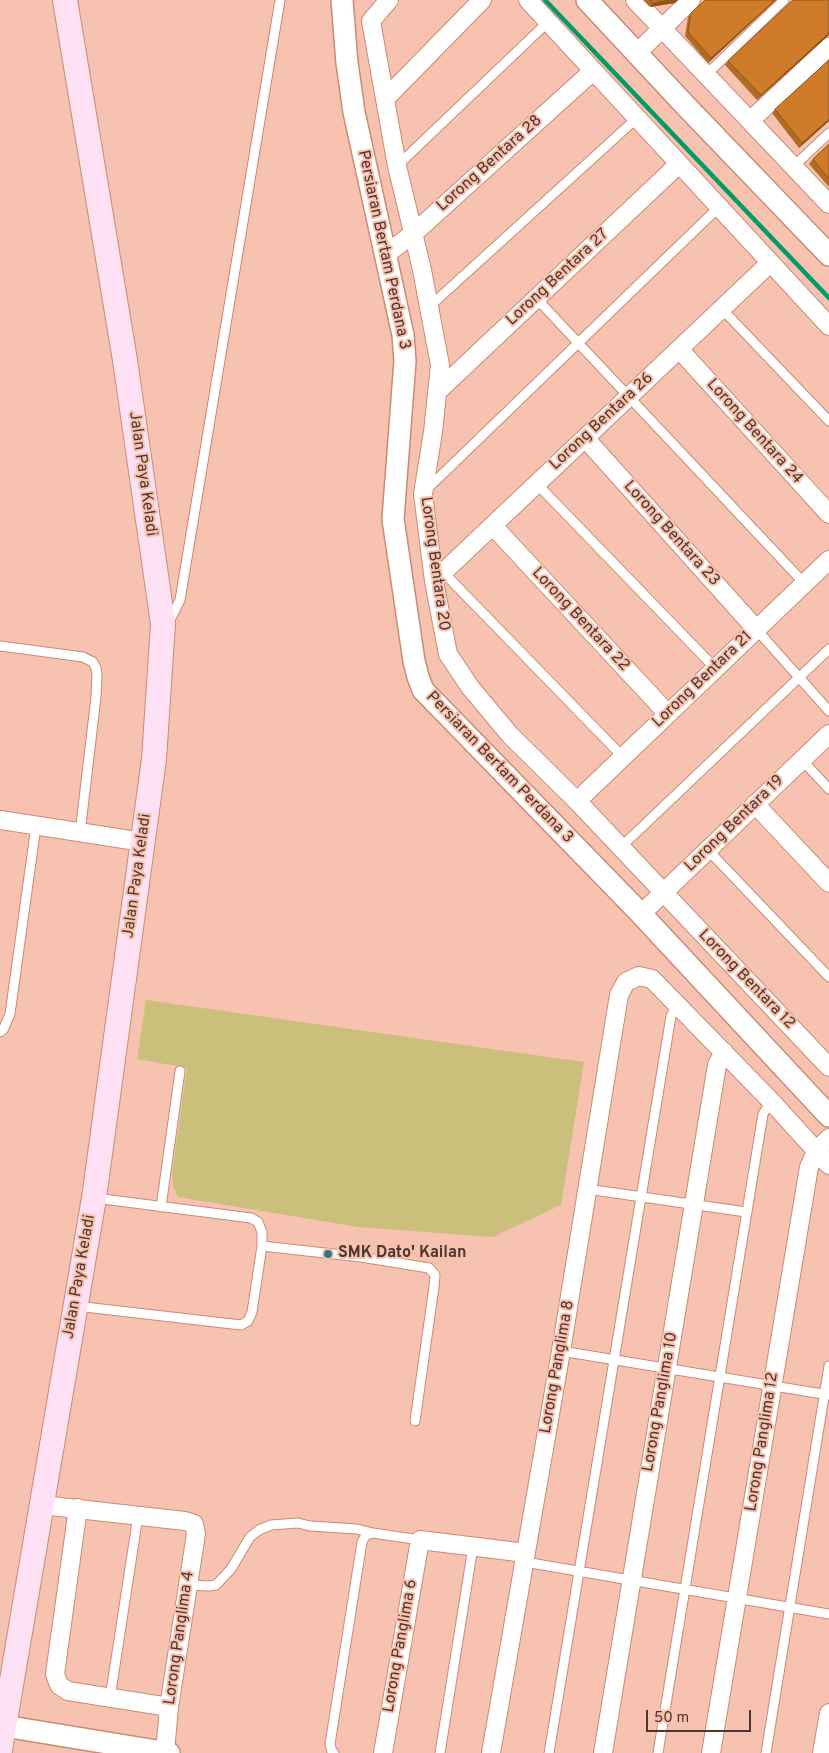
<!DOCTYPE html>
<style>
body{margin:0}
#map{position:relative;width:829px;height:1753px;overflow:hidden;background:#f7c2af;font-family:Overpass,sans-serif}
canvas{display:block}
.scale{position:absolute;left:646px;top:1710px;width:105px;height:22px;box-sizing:border-box;border:2px solid #50352c;border-top:0;padding-left:6px;font-size:15px;line-height:18px;white-space:nowrap;color:#50352c;-webkit-text-stroke:4px #f7c2af;paint-order:stroke}
</style>
<div id="map">
<canvas width="829" height="1753"></canvas>
<div class="scale">50 m</div>
</div>
<script>
const g = document.querySelector('canvas').getContext('2d');
g.lineJoin = 'round';
function paint(path, color) {
  g.fillStyle = color;
  g.fill(path, 'evenodd');
}
function shape(rows) {
  const path = new Path2D();
  for (const r of rows) {
    path.moveTo(r[0], r[1]);
    for (let i = 2; i < r.length; i += 2) path.lineTo(r[i], r[i + 1]);
  }
  return path;
}
function strokePath(path, color, width, dash) {
  g.strokeStyle = color;
  g.lineWidth = width;
  g.lineCap = dash ? 'butt' : 'round';
  g.setLineDash(dash || []);
  g.stroke(path);
}
function drawText(font, color, halo, rows, align = 'center') {
  g.font = font + ' Overpass,sans-serif';
  g.lineWidth = 4;
  g.setLineDash([]);
  g.textBaseline = 'middle';
  g.strokeStyle = halo;
  g.fillStyle = color;
  for (const [text, x, y, turn = 0] of rows) {
    g.save();
    g.translate(x, y);
    g.rotate((+turn || 0) * Math.PI / 180);
    g.textAlign = isNaN(turn) ? turn : align;
    if (halo) g.strokeText(text, 0, 0);
    g.fillText(text, 0, 0);
    g.restore();
  }
}
paint(shape([
 [146,1000,584,1062,561,1205,493,1237,358,1227,178,1197,173,1187,172,1174,187,1068,137,1059]
]), '#cac07c');
strokePath(shape([
 [545,0,829,298]
]), '#009b66', 4.5);
const service = shape([
 [707,74,784,0],
 [397,166,548,22],
 [793,167,829,133],
 [536,298,804,583],
 [429,307,637,118],
 [722,309,829,421],
 [537,484,715,668],
 [426,490,719,207],
 [443,572,623,757],
 [167,621,172,616,180,600,280,0],
 [756,629,829,711],
 [0,646,83,657,93,662,96,668,97,675,96,697,80,833],
 [802,760,829,789],
 [620,848,829,649],
 [708,850,829,977],
 [0,1032,3,1030,10,1014,36,826],
 [587,1189,746,1212],
 [161,1207,180,1071],
 [262,1246,361,1257,429,1268,435,1275,434,1287,415,1421],
 [76,1306,241,1325,248,1321,252,1312,262,1246,262,1232,258,1222,251,1218,95,1198],
 [561,1351,829,1395],
 [525,1562,829,1614],
 [188,1585,209,1586,216,1585,231,1569,250,1537,259,1530,271,1525,298,1523,310,1526,357,1529,373,1533],
 [110,1698,138,1516],
 [334,1753,332,1752,330,1744,362,1542,366,1535,373,1533,420,1540],
 [440,1753,473,1547],
 [549,1753,671,1016,678,1004],
 [658,1753,763,1114,771,1101],
 [766,1753,829,1366]
]);
const minor = shape([
 [389,0,371,21,397,166,422,270,440,365,433,432,423,494,434,581,448,654,470,687,510,735,577,801,829,1067],
 [528,0,829,326],
 [635,0,829,204],
 [637,53,691,0],
 [385,99,482,0],
 [750,121,829,47],
 [385,255,414,233,593,71],
 [679,349,829,514],
 [437,392,679,164],
 [585,438,756,629],
 [493,526,668,714],
 [434,581,770,263],
 [577,801,829,560],
 [755,804,829,883],
 [0,820,143,842],
 [641,914,829,734],
 [42,1505,185,1521,194,1524,196,1534,169,1707,165,1752],
 [78,1508,55,1674,59,1685,68,1691,169,1707],
 [383,1753,420,1540,526,1553],
 [491,1753,561,1351,619,995,626,982,639,976,652,979,771,1101,829,1165],
 [603,1753,717,1065,724,1052],
 [711,1753,809,1167,817,1150,829,1138],
 [822,1753,829,1713]
]);
const tertiary = shape([
 [342,0,347,63,354,112,403,335,405,361,393,519,414,661,418,677,423,690,641,914,829,1116],
 [587,0,684,104,829,255],
 [4,1726,169,1753]
]);
const secondary = shape([
 [0,1750,94,1198,154,759,163,624,125,360,65,0]
]);
strokePath(service, '#ca8b75', 11);
strokePath(minor, '#ca8b75', 20);
strokePath(tertiary, '#ca8b75', 24);
strokePath(secondary, '#ca8b75', 26);
strokePath(service, '#fff', 9);
strokePath(minor, '#fff', 18);
strokePath(tertiary, '#fff', 21);
strokePath(secondary, '#fee1f4', 24);
paint(shape([
 [643,0,678,0,675,3,650,7],
 [705,0,776,0,708,63,685,36,688,17,691,13],
 [829,0,829,35,757,100,725,65,728,61],
 [775,109,829,121,799,148,772,113],
 [829,144,829,187,809,164,813,159]
]), '#b16b24');
paint(shape([
 [670,0,678,0,675,3,650,7,653,3],
 [775,0,776,0,708,63,711,58],
 [829,33,829,35,757,100,761,95],
 [829,119,829,121,799,148,802,143]
]), '#90571d');
const building = shape([
 [650,0,670,0,653,3,650,0],
 [705,0,775,0,711,58,688,32,691,13,705,0],
 [793,0,829,0,829,33,761,95,728,61,793,0],
 [829,60,829,119,802,143,775,109,829,60],
 [829,144,829,179,813,159,829,144]
]);
paint(building, '#ce7c2a');
strokePath(building, '#90571d', 1);
for (const [x, y, r, color] of [
 [328,1254,5,"#347588"]
]) {
  const dot = new Path2D();
  dot.arc(x, y, r, 0, 2 * Math.PI);
  g.fillStyle = color;
  g.fill(dot);
  strokePath(dot, '#f7c2af', 2);
}
drawText('16px', '#50352c', '#f7c2af', [
 ["Lorong Bentara 28",490,164,-42],
 ["Persiaran Bertam Perdana 3",383,250,78],
 ["Lorong Bentara 27",558,278,-43],
 ["Lorong Bentara 26",602,422,-43],
 ["Lorong Bentara 24",754,432,48],
 ["Jalan Paya Keladi",142,474,82],
 ["Lorong Bentara 23",671,534,48],
 ["Lorong Bentara 20",434,564,82],
 ["Lorong Bentara 22",580,620,47],
 ["Lorong Bentara 21",703,680,-44],
 ["Persiaran Bertam Perdana 3",499,768,46],
 ["Lorong Bentara 19",735,824,-44],
 ["Jalan Paya Keladi",138,876,-82],
 ["Lorong Bentara 12",746,980,46],
 ["Jalan Paya Keladi",80,1277,-80],
 ["Lorong Panglima 8",558,1367,-80],
 ["Lorong Panglima 10",661,1402,-80],
 ["Lorong Panglima 12",763,1442,-81],
 ["Lorong Panglima 4",180,1638,-82],
 ["Lorong Panglima 6",401,1646,-80]
]);
drawText('bold 16px', '#50352c', '#f7c2af', [
 ["SMK Dato' Kailan",338,1254]
], 'left');
</script>
